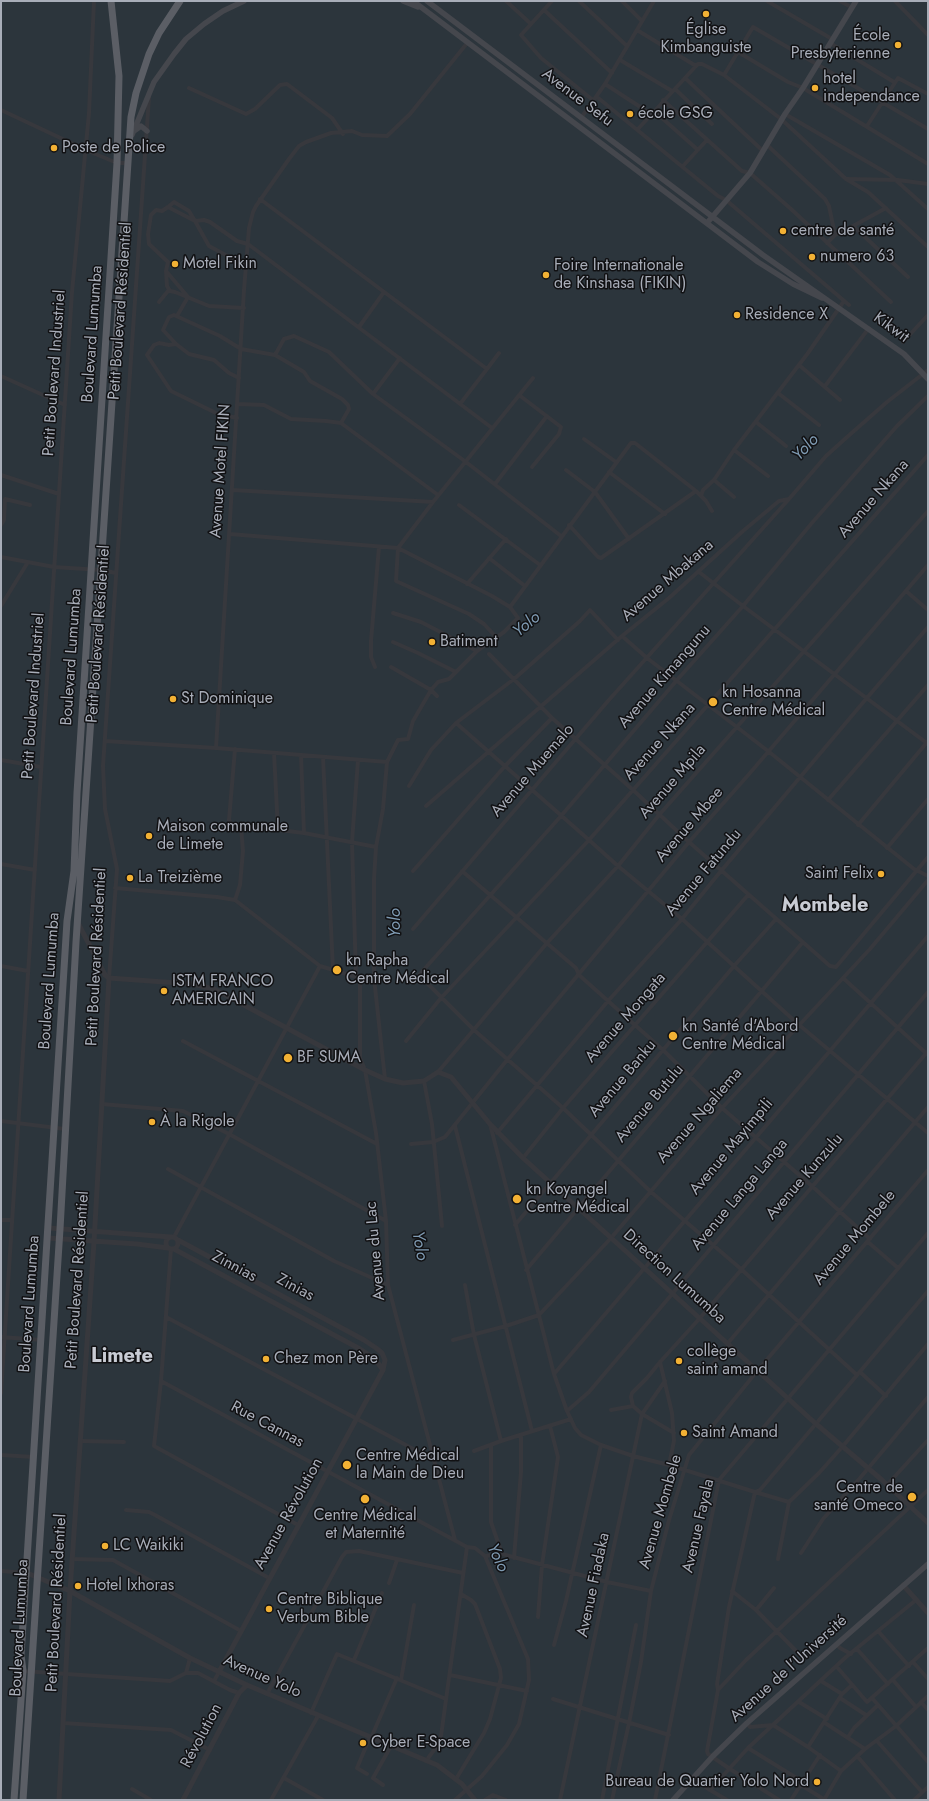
<!DOCTYPE html>
<meta charset="utf-8">
<style>
body{margin:0}
#map{position:relative;width:929px;height:1801px;overflow:hidden;background:#161618;font-family:Jost,sans-serif}
canvas{display:block}
.frame{position:absolute;inset:0;border:2px solid #a8adb8;pointer-events:none}
</style>
<div id="map">
<canvas width="929" height="1801"></canvas>
<div class="frame"></div>
</div>
<script>
const g = document.querySelector('canvas').getContext('2d');
g.lineJoin = 'round';
function paint(path, color) {
  g.fillStyle = color;
  g.fill(path, 'evenodd');
}
function shape(rows) {
  const path = new Path2D();
  for (const r of rows) {
    if (r.length === 3) {
      path.moveTo(r[0] + r[2], r[1]);
      path.arc(r[0], r[1], r[2], 0, 2 * Math.PI);
      continue;
    }
    path.moveTo(r[0], r[1]);
    for (let i = 2; i < r.length; i += 2) path.lineTo(r[i], r[i + 1]);
  }
  return path;
}
function strokePath(path, color, width, dash) {
  g.strokeStyle = color;
  g.lineWidth = width;
  g.lineCap = dash ? 'butt' : 'round';
  g.setLineDash(dash || []);
  g.stroke(path);
}
function drawText(font, color, halo, rows, align = 'center') {
  g.font = font + ' Jost,sans-serif';
  g.lineWidth = 3;
  g.setLineDash([]);
  g.textBaseline = 'middle';
  g.strokeStyle = halo;
  g.fillStyle = color;
  for (const [text, x, y, turn = 0] of rows) {
    g.save();
    g.translate(x, y);
    g.rotate((+turn || 0) * Math.PI / 180);
    g.textAlign = isNaN(turn) ? turn : align;
    if (halo) g.strokeText(text, 0, 0);
    g.fillText(text, 0, 0);
    g.restore();
  }
}
paint(shape([
 [1,1,928,1,928,1800,1,1800]
]), '#2c353c');
strokePath(shape([
 [506,1,531,24],
 [552,1,521,35,541,58,594,101],
 [579,1,627,46],
 [622,1,642,21],
 [767,1,832,39],
 [840,1,851,7],
 [895,1,928,35],
 [544,10,612,73],
 [637,30,696,66],
 [830,43,894,82],
 [738,52,788,82,803,88,928,164],
 [620,60,672,91],
 [724,75,753,27,928,129],
 [685,78,763,151],
 [605,84,651,114],
 [189,88,246,114,255,109,280,85,287,84,332,118,343,134],
 [675,89,712,124],
 [597,97,718,196,726,200,849,305],
 [663,100,742,171,750,173,791,209,891,302],
 [1,110,86,150,117,163,128,163],
 [654,111,698,150],
 [785,114,890,175,928,209],
 [581,118,605,84,654,1],
 [867,126,898,78,928,94],
 [638,129,696,66,698,64,702,64,724,75,781,119,846,179,868,192,928,247],
 [767,145,825,199,829,206,835,235],
 [683,166,707,140],
 [847,179,898,180,928,184],
 [260,199,487,369,460,404],
 [168,207,195,221,209,246,246,266],
 [853,226,886,208],
 [827,243,835,235,853,226,908,277],
 [166,271,188,297,177,316],
 [170,291,167,286,166,271,168,262,149,244,148,234,151,215,156,210,162,211,168,207,174,202,189,211,195,221,204,220,210,222,237,241,248,244,492,428],
 [159,302,168,291,170,291,175,292,209,306,244,308],
 [359,327,384,292],
 [903,342,928,315],
 [176,344,163,330,169,317,174,315,220,336,241,349,275,355,304,372,310,381,342,399,348,405,349,409,341,423,326,421,291,419,264,405,238,404],
 [275,355,284,339,294,336,329,352,373,394,466,462,561,536],
 [799,365,840,400],
 [487,369,499,353],
 [1,376,65,405],
 [825,386,869,328],
 [778,393,819,425],
 [373,394,400,358],
 [519,395,561,427,559,434,532,467],
 [237,418,218,414,171,391,147,355,154,345,159,343,169,345,176,344,189,354,214,360,229,373,239,378],
 [756,422,786,446],
 [341,423,438,495],
 [584,439,616,462],
 [734,450,768,476],
 [566,470,595,492,629,539],
 [609,472,665,514],
 [1,475,59,494],
 [714,480,734,497],
 [495,484,547,416],
 [233,490,433,502],
 [701,496,703,490,714,480,734,450,808,353,844,301],
 [459,505,540,565],
 [1,525,4,520,5,499,30,505],
 [569,525,598,557,601,558,696,491],
 [230,534,398,548,492,596,510,607,518,618,504,632,477,651,449,679,438,682,431,690,413,721,408,739,398,740,387,762,383,809,376,847,374,879,374,978,385,1079],
 [1,557,54,567,101,570,116,573],
 [489,558,525,586],
 [699,572,743,606,928,744],
 [467,584,506,539],
 [906,591,928,610],
 [1,606,28,562],
 [510,607,631,443,635,443,696,491,706,501,712,511],
 [393,613,421,622,477,651],
 [622,636,647,658,768,751,914,869,928,876],
 [496,637,484,624,469,614,396,581,398,548,433,502,533,378],
 [393,642,418,653,456,672],
 [489,654,552,718,633,790,689,842,830,966,836,967,928,857],
 [375,667,371,657,371,641,379,547],
 [391,667,431,690,437,696],
 [456,723,589,840,618,866,682,919,798,1024,928,1133],
 [105,741,216,748,387,762],
 [216,748,244,290,249,228,253,212,256,206,289,159,299,146,306,142,331,133,352,131,362,135,387,136,410,114,468,42],
 [235,749,229,820,231,823,241,827,246,826,304,833,376,847],
 [274,753,278,830],
 [301,755,304,833],
 [323,757,333,970],
 [1,760,41,767],
 [409,786,431,750,456,723,514,679,580,621,590,610,618,640],
 [828,800,928,685],
 [426,806,622,636,669,598,743,531,779,501,789,499,826,456,846,438,887,402,928,370],
 [858,825,928,741],
 [887,848,928,799],
 [1,864,35,870],
 [413,871,505,766,552,718],
 [462,871,576,968,579,975,663,1050,722,1108,813,1187,870,1239],
 [115,888,217,897,235,900,320,966,360,978,374,978],
 [235,900,240,885,243,851,241,827],
 [413,929,608,701,789,499],
 [1,966,28,971],
 [356,977,352,842,358,760],
 [109,978,117,869,105,809,103,766,149,97],
 [360,978,360,1058,365,1070,376,1133,386,1221,388,1285,455,1540],
 [843,978,928,1055],
 [183,1041,377,1144],
 [406,1041,441,998,589,840,928,455],
 [438,1072,547,943,618,866,659,815,928,511],
 [424,1081,432,1124,442,1226],
 [102,1104,183,1111,229,1134,386,1221],
 [1,1121,65,1129],
 [490,1124,554,1374,567,1411,575,1428,581,1435,601,1445,633,1456,669,1465,755,1492,789,1502],
 [455,1126,532,1431],
 [497,1133,608,1001,682,919,716,877,866,699,928,627],
 [411,1144,433,1142,445,1137,507,1060,689,842,750,773,928,565],
 [523,1158,563,1108,748,895],
 [168,1169,334,1261,388,1285],
 [1,1220,11,1220],
 [515,1225,734,966,776,919],
 [174,1237,320,966],
 [868,1242,898,1268],
 [171,1249,161,1381,154,1446,298,1525],
 [526,1270,803,942],
 [465,1285,474,1335,501,1441],
 [166,1317,434,1460],
 [1,1337,42,1340],
 [453,1340,506,1326,539,1315,611,1238,722,1108,870,949,928,880],
 [728,1343,928,1107],
 [660,1362,672,1413,674,1441,669,1465],
 [710,1367,730,1345],
 [860,1372,886,1396],
 [554,1374,928,936],
 [857,1375,741,1269,650,1191,563,1108,474,1030,419,975,561,816,677,680,743,606,811,524,897,426,928,396],
 [161,1381,467,1547,475,1548,485,1556,528,1659,529,1680,519,1724,507,1745,482,1776,455,1800],
 [1,1393,72,292,89,113,94,1],
 [611,1410,633,1406],
 [567,1411,589,1392,928,992],
 [674,1433,642,1414,633,1406,631,1397,632,1393,647,1378,660,1362,700,1318,928,1051],
 [81,1441,124,1442],
 [491,1445,491,1522,502,1554],
 [474,1451,501,1441,571,1419],
 [1,1455,34,1457],
 [887,1485,928,1440],
 [126,1510,149,1512,155,1515,269,1578],
 [801,1553,823,1519,860,1478,928,1397],
 [485,1556,502,1554,607,1582,651,1591],
 [514,1558,521,1472,521,1435],
 [72,1559,113,1560,241,1631],
 [778,1559,789,1502,819,1473,843,1446,928,1344],
 [1,1571,27,1573],
 [389,1583,397,1560],
 [732,1591,756,1610,799,1654],
 [756,1610,774,1588],
 [538,1617,542,1565,558,1457,550,1426],
 [878,1631,909,1666],
 [836,1644,840,1648,851,1654],
 [554,1645,566,1601,601,1445],
 [857,1649,888,1684],
 [354,1660,382,1593],
 [913,1662,928,1679],
 [837,1667,867,1702,928,1648],
 [23,1671,170,1681,186,1673,198,1673,230,1690,239,1693],
 [186,1673,190,1658],
 [450,1675,527,1691],
 [401,1680,414,1605],
 [893,1680,916,1707],
 [214,1681,219,1672],
 [821,1681,842,1694],
 [718,1690,746,1660,928,1490],
 [267,1694,342,1557,346,1552,359,1551,463,1573],
 [840,1698,866,1715],
 [872,1698,928,1762],
 [553,1699,669,1735],
 [799,1702,827,1719],
 [921,1702,928,1710],
 [311,1713,337,1654,446,1699],
 [63,1723,171,1730,210,1750],
 [747,1723,750,1727,773,1725,808,1747,841,1771],
 [825,1723,865,1749],
 [848,1737,854,1728,878,1705],
 [371,1738,397,1678],
 [877,1741,922,1792],
 [808,1747,842,1694,852,1685],
 [748,1748,803,1782],
 [857,1756,895,1800],
 [426,1761,437,1746,441,1736,467,1547],
 [367,1774,357,1768,370,1737],
 [284,1778,323,1800],
 [692,1778,710,1790],
 [456,1779,484,1733,490,1719,501,1678,500,1669,475,1604,471,1600,461,1594],
 [383,1785,373,1778,391,1746],
 [801,1785,825,1800],
 [132,1789,151,1800],
 [271,1800,318,1716],
 [485,1800,493,1795,506,1800],
 [560,1800,642,1414,665,1381],
 [602,1800,636,1625],
 [612,1800,629,1723,641,1662,651,1591,669,1520,689,1455,758,1370,928,1170],
 [655,1800,719,1480,928,1233],
 [727,1800,710,1790,748,1748,846,1657,916,1600],
 [779,1800,730,1769,708,1754,707,1751,718,1690,717,1684,729,1607,755,1492,760,1490,928,1291],
 [791,1800,820,1755],
 [824,1800,841,1771,865,1749,896,1726,928,1696],
 [914,1800,928,1787]
]), '#37383d', 4);
strokePath(shape([
 [78,923,105,975,109,978,192,984,214,989,365,1070,385,1079,403,1083,424,1081,438,1072,451,1077,490,1124,523,1158,815,1423,882,1480,928,1523],
 [49,1228,171,1237],
 [172,1243,6],
 [48,1238,137,1244,168,1248],
 [178,1240,364,1340,376,1348,382,1353,385,1360,383,1370,219,1672],
 [174,1249,360,1349,375,1359,383,1370],
 [27,1573,70,1591,190,1658,247,1685,437,1765,462,1784,475,1800],
 [903,1585,928,1613],
 [59,1800,70,1591,94,1242,109,978],
 [183,1800,239,1693,247,1685]
]), '#37383d', 5);
strokePath(shape([
 [403,1,418,7],
 [413,1,758,262,793,284,822,298],
 [427,1,763,255,904,354,928,379],
 [134,131,141,126,147,131],
 [132,135,154,82,174,54,186,39,204,24,223,11,244,1],
 [707,223,750,173,785,114,803,88,856,1],
 [673,1800,713,1756,747,1723,928,1564]
]), '#45474d', 5.5);
strokePath(shape([
 [14,1800,23,1671,21,1655,67,921,74,871,77,793,117,163,119,76,111,1],
 [23,1800,60,1229,76,942,131,117,136,93,149,54,159,33,180,1]
]), '#5b5e65', 7);
for (const [x, y, r, color] of [
 [706,14,4,"#f2b134"],
 [898,45,4,"#f2b134"],
 [815,88,4,"#f2b134"],
 [630,114,4,"#f2b134"],
 [54,148,4,"#f2b134"],
 [783,231,4,"#f2b134"],
 [812,257,4,"#f2b134"],
 [175,264,4,"#f2b134"],
 [546,275,4,"#f2b134"],
 [737,315,4,"#f2b134"],
 [432,642,4,"#f2b134"],
 [173,699,4,"#f2b134"],
 [713,702,5,"#f2b134"],
 [149,836,4,"#f2b134"],
 [881,874,4,"#f2b134"],
 [130,878,4,"#f2b134"],
 [337,970,5,"#f2b134"],
 [164,991,4,"#f2b134"],
 [673,1036,5,"#f2b134"],
 [288,1058,5,"#f2b134"],
 [152,1122,4,"#f2b134"],
 [517,1199,5,"#f2b134"],
 [266,1359,4,"#f2b134"],
 [679,1361,4,"#f2b134"],
 [684,1433,4,"#f2b134"],
 [347,1465,5,"#f2b134"],
 [912,1497,5,"#f2b134"],
 [365,1499,5,"#f2b134"],
 [105,1546,4,"#f2b134"],
 [78,1586,4,"#f2b134"],
 [269,1609,4,"#f2b134"],
 [363,1743,4,"#f2b134"],
 [817,1782,4,"#f2b134"]
]) {
  const dot = new Path2D();
  dot.arc(x, y, r, 0, 2 * Math.PI);
  g.fillStyle = color;
  g.fill(dot);
  strokePath(dot, '#111113', 1.5);
}
drawText('16px', '#a8adb8', '#111113', [
 ["Église",706,30,"center"],
 ["Kimbanguiste",706,48,"center"],
 ["École",890,36,"right"],
 ["Presbyterienne",890,54,"right"],
 ["hotel",823,79],
 ["independance",823,97],
 ["école GSG",638,114],
 ["Poste de Police",62,148],
 ["centre de santé",791,231],
 ["numero 63",820,257],
 ["Motel Fikin",183,264],
 ["Foire Internationale",554,266],
 ["de Kinshasa (FIKIN)",554,284],
 ["Residence X",745,315],
 ["Batiment",440,642],
 ["kn Hosanna",722,693],
 ["Centre Médical",722,711],
 ["St Dominique",181,699],
 ["Maison communale",157,827],
 ["de Limete",157,845],
 ["Saint Felix",873,874,"right"],
 ["La Treizième",138,878],
 ["kn Rapha",346,961],
 ["Centre Médical",346,979],
 ["ISTM FRANCO",172,982],
 ["AMERICAIN",172,1000],
 ["kn Santé d'Abord",682,1027],
 ["Centre Médical",682,1045],
 ["BF SUMA",297,1058],
 ["À la Rigole",160,1122],
 ["kn Koyangel",526,1190],
 ["Centre Médical",526,1208],
 ["collège",687,1352],
 ["saint amand",687,1370],
 ["Chez mon Père",274,1359],
 ["Saint Amand",692,1433],
 ["Centre Médical",356,1456],
 ["la Main de Dieu",356,1474],
 ["Centre de",903,1488,"right"],
 ["santé Omeco",903,1506,"right"],
 ["Centre Médical",365,1516,"center"],
 ["et Maternité",365,1534,"center"],
 ["LC Waikiki",113,1546],
 ["Hotel Ixhoras",86,1586],
 ["Centre Biblique",277,1600],
 ["Verbum Bible",277,1618],
 ["Cyber E-Space",371,1743],
 ["Bureau de Quartier Yolo Nord",809,1782,"right"]
], 'left');
drawText('16px', '#a8adb8', '#111113', [
 ["Avenue Sefu",577,98,37],
 ["Petit Boulevard Résidentiel",121,311,-86],
 ["Kikwit",891,328,36],
 ["Boulevard Lumumba",93,334,-86],
 ["Petit Boulevard Industriel",55,373,-86],
 ["Avenue Motel FIKIN",221,471,-86],
 ["Avenue Nkana",874,499,-49],
 ["Avenue Mbakana",668,581,-41],
 ["Petit Boulevard Résidentiel",99,634,-86],
 ["Boulevard Lumumba",72,657,-86],
 ["Avenue Kimangunu",665,677,-49],
 ["Petit Boulevard Industriel",34,696,-86],
 ["Avenue Nkana",660,742,-48],
 ["Avenue Muemalo",533,771,-49],
 ["Avenue Mpila",673,782,-49],
 ["Avenue Mbee",690,825,-49],
 ["Avenue Fatundu",704,873,-50],
 ["Petit Boulevard Résidentiel",97,957,-87],
 ["Boulevard Lumumba",50,981,-86],
 ["Avenue Mongata",626,1018,-49],
 ["Avenue Banku",623,1079,-50],
 ["Avenue Butulu",650,1104,-50],
 ["Avenue Ngaliema",700,1116,-49],
 ["Avenue Mayimpili",732,1147,-50],
 ["Avenue Kunzulu",805,1177,-49],
 ["Avenue Langa Langa",740,1195,-50],
 ["Avenue Mombele",855,1238,-50],
 ["Avenue du Lac",376,1251,-95],
 ["Zinnias",234,1267,28],
 ["Direction Lumumba",674,1277,42],
 ["Petit Boulevard Résidentiel",78,1280,-86],
 ["Zinias",295,1288,28],
 ["Boulevard Lumumba",30,1304,-86],
 ["Rue Cannas",267,1425,28],
 ["Avenue Mombele",661,1512,-74],
 ["Avenue Révolution",289,1514,-61],
 ["Avenue Fayala",699,1526,-77],
 ["Avenue Fiadaka",594,1585,-78],
 ["Petit Boulevard Résidentiel",57,1603,-87],
 ["Boulevard Lumumba",20,1628,-87],
 ["Avenue de l’Université",789,1669,-42],
 ["Avenue Yolo",262,1677,24],
 ["Révolution",202,1736,-62]
]);
drawText('italic 17px', '#7f9bb3', '#111113', [
 ["Yolo",806,448,-46],
 ["Yolo",527,625,-39],
 ["Yolo",396,923,-90],
 ["Yolo",419,1246,80],
 ["Yolo",497,1558,65]
]);
drawText('bold 20px', '#c9ccd4', '#111113', [
 ["Mombele",825,906],
 ["Limete",122,1357]
]);
</script>
